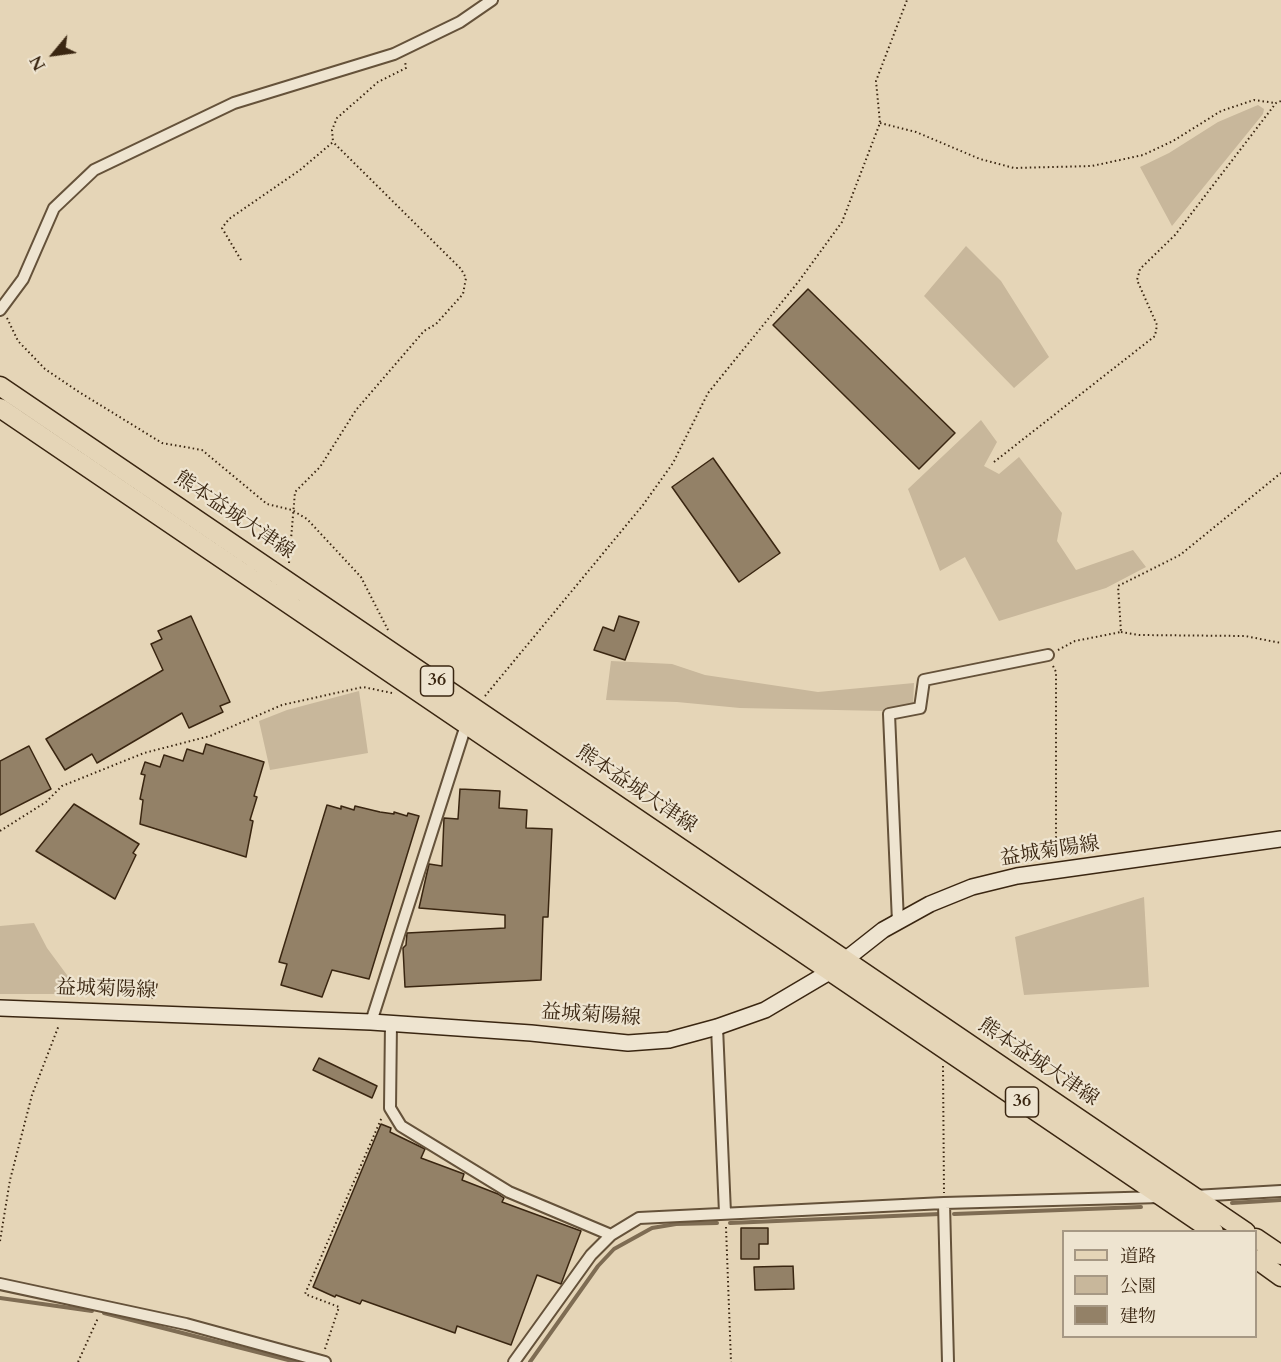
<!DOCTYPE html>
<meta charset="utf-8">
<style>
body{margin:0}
#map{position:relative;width:1281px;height:1362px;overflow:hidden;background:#e5d5b7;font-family:Cardo,"Noto Serif JP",serif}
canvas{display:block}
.legend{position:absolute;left:1062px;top:1230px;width:195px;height:108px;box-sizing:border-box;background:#eee4d0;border:2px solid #a69884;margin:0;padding:8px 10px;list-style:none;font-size:18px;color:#3a2611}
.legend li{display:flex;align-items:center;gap:12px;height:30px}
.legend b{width:30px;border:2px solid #a69884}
.north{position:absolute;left:24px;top:24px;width:60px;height:60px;-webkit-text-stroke:4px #eee4d0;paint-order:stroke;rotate:241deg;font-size:16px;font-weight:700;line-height:24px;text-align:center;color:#3a2611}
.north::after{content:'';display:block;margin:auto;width:21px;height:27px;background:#3a2611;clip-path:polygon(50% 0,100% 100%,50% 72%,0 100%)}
</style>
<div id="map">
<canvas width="1281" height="1362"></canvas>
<ul class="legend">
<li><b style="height:8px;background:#e5d5b7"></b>道路</li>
<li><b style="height:16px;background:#c8b79b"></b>公園</li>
<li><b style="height:16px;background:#938167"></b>建物</li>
</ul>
<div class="north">N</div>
</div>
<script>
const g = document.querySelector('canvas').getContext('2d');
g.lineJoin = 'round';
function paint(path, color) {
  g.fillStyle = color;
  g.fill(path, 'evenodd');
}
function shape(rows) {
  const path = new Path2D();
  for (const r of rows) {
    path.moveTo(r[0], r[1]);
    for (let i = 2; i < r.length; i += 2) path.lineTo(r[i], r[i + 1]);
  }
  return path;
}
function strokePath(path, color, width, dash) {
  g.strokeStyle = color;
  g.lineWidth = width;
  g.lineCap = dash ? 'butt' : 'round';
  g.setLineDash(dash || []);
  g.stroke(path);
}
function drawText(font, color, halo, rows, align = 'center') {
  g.font = font + ' Cardo,"Noto Serif JP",serif';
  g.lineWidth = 4.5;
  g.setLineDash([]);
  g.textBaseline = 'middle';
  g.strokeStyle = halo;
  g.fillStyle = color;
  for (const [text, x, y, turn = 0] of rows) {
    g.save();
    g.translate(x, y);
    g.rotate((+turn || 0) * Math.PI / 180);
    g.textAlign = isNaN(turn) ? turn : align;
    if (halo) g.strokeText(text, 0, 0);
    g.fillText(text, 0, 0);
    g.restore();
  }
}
paint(shape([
 [1258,105,1264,109,1263,114,1172,226,1140,167,1169,153,1218,122],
 [966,246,1001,281,1049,357,1014,388,924,296],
 [981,420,997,442,984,466,999,474,1019,457,1062,513,1057,541,1076,570,1133,550,1146,567,1106,588,999,621,965,557,940,571,908,489],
 [611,661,672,664,705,675,818,692,914,683,913,706,884,711,740,708,677,702,606,700],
 [359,691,368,753,270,770,259,721,287,710],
 [1144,897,1149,987,1024,995,1015,937],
 [34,923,47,948,81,994,0,994,0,926]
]), '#c8b79b');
strokePath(shape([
 [1232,1203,1281,1200],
 [954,1214,1141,1207],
 [730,1223,940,1214],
 [0,1298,92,1311],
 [104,1313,296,1362],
 [530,1362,598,1266,614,1249,652,1228,676,1224,717,1223]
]), '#7e6c53', 4);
const building = shape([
 [808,289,955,433,919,469,773,325,808,289],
 [713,458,780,553,739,582,672,487,713,458],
 [191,616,230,702,220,706,223,712,189,728,182,713,97,763,92,754,65,770,46,739,163,670,151,644,162,639,158,631,191,616],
 [619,616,639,622,625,660,594,650,603,627,614,631,619,616],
 [206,744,264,762,254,796,257,797,250,820,253,821,246,857,140,824,143,800,140,799,145,775,141,774,145,762,160,767,164,755,183,761,187,749,203,754,206,744],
 [29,746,51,789,0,815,0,761,29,746],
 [460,789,500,791,499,808,527,810,526,828,552,829,548,917,543,917,541,980,405,987,403,948,406,945,407,933,505,928,505,915,419,908,429,864,442,866,444,818,458,819,460,789],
 [74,804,139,844,133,853,136,855,115,899,36,851,74,804],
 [327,805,341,809,341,806,354,810,355,806,380,812,394,814,394,812,407,816,408,813,419,816,369,979,332,970,322,997,281,985,287,964,279,962,327,805],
 [143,981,157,984,154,998,140,995,143,981],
 [319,1058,377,1086,372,1098,313,1070,319,1058],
 [381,1124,391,1128,390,1132,425,1149,421,1158,464,1174,462,1180,498,1194,504,1198,502,1202,581,1231,561,1284,537,1275,511,1345,457,1326,455,1333,362,1300,360,1304,336,1295,335,1297,313,1287,381,1124],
 [741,1228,768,1228,768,1244,759,1244,759,1259,741,1259,741,1228],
 [793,1266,794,1289,755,1290,754,1267,793,1266]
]);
paint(building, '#938167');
strokePath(building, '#3a2611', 1.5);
const minor = shape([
 [0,310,23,279,54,208,94,170,234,103,394,54,460,22,492,0],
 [898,922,889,714,920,708,924,680,1048,655],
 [371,1022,467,722],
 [391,1023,390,1108,401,1126,509,1192,611,1235],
 [717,1027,725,1213],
 [1194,1196,1281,1191],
 [944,1203,948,1362],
 [0,1284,186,1324,325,1362],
 [514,1362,591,1255,611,1235,639,1218,944,1203,1161,1197]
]);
const secondary = shape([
 [0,1008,371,1022,531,1033,628,1043,669,1040,717,1027,765,1010,831,971,883,930,930,904,972,887,1017,876,1281,839]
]);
const primary = shape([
 [0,386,1246,1232],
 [0,408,1214,1232],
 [1256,1238,1281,1255],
 [1256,1259,1281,1277]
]);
strokePath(minor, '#65523a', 14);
strokePath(secondary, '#3a2611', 18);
strokePath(primary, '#3a2611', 21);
strokePath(shape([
 [880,123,916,132,980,159,1014,168,1092,166,1143,155,1173,141,1221,111,1254,100,1275,103],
 [241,260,222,228,229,219,300,170,333,142,332,130,337,118,378,82,406,68,405,61],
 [7,318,18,341,45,369,79,392,162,443,202,450,267,504,292,510,307,519,361,577,388,630],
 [994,462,1155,336,1157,325,1137,280,1140,269,1175,235,1276,103,1281,101],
 [289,563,295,492,320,467,356,410,424,331,436,324,463,294,466,278,461,269,333,142],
 [1121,632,1139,635,1245,636,1281,643],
 [1058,650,1075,641,1121,632,1118,586,1180,555,1281,473],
 [1053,666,1056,672,1056,857],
 [485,696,643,505,673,463,708,393,799,281,842,222,880,123,876,81,907,0],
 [0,831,46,802,62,786,144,753,210,736,282,705,363,687,392,693],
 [943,1066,944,1193],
 [726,1227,731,1362],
 [0,1241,10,1180,32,1095,59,1025],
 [325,1349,339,1307,305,1294,382,1117],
 [78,1362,98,1318]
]), '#3a2611', 2, [1.5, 3]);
strokePath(minor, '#eee4d0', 10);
strokePath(secondary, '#eee4d0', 15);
strokePath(primary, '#e5d5b7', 18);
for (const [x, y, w] of [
 [437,681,33],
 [1022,1102,33]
]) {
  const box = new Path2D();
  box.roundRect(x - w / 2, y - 15, w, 30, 4.5);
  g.fillStyle = '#eee4d0';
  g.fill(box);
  strokePath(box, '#3a2611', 1.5);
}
drawText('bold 18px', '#3a2611', null, [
 ["36",437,681],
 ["36",1022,1102]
]);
drawText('20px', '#3a2611', '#eee4d0', [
 ["熊本益城大津線",234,516,34],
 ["熊本益城大津線",636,790,34],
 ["益城菊陽線",1050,852,-9],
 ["益城菊陽線",106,990,2],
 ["益城菊陽線",591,1016,4],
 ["熊本益城大津線",1038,1063,34]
]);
</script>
